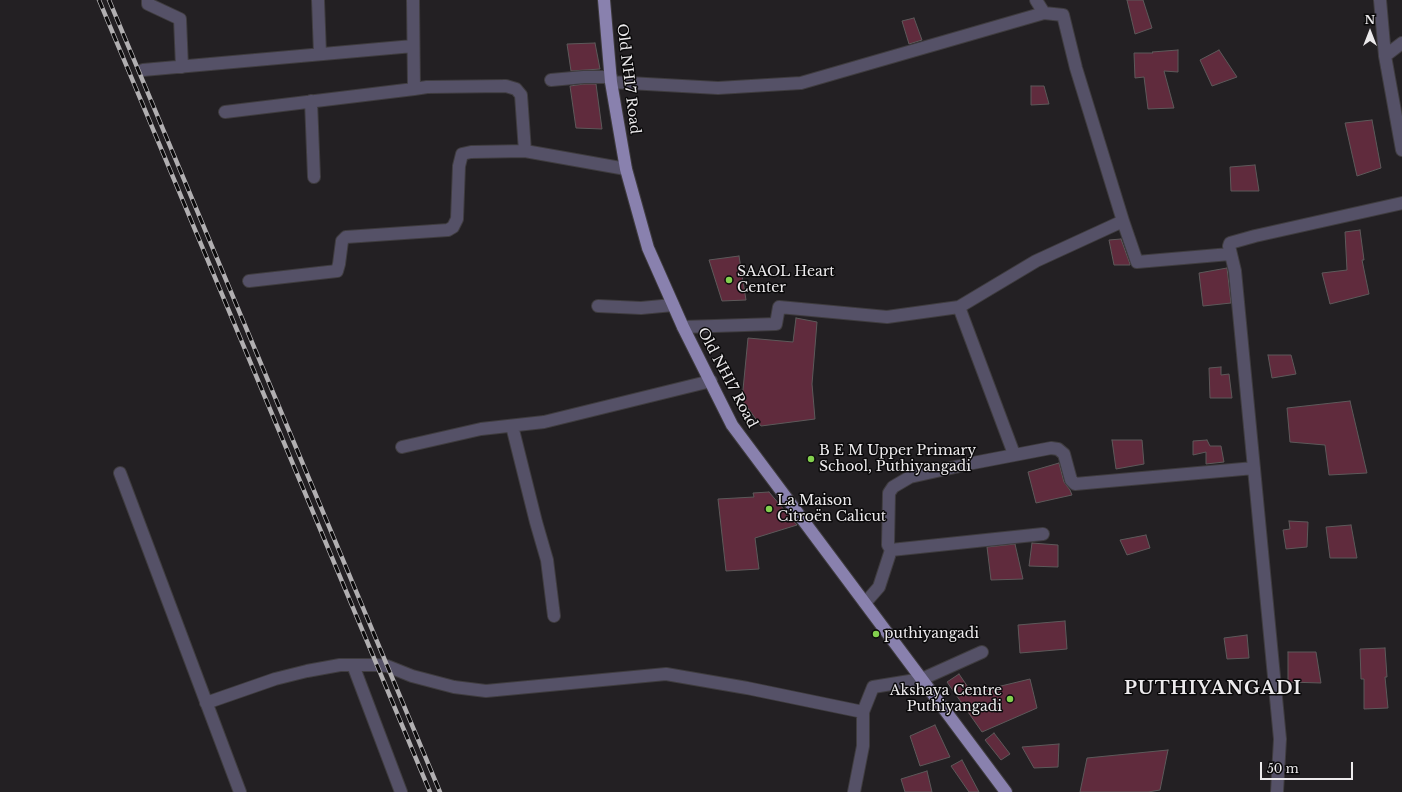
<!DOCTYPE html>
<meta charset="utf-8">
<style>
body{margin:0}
#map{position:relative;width:1402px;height:792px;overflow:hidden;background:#232023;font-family:"Libre Baskerville",serif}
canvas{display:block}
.north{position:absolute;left:1350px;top:12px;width:40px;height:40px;-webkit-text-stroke:3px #0b0a0b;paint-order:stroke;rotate:0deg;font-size:11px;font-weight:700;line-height:16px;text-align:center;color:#eceaec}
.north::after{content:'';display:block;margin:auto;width:14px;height:18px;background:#eceaec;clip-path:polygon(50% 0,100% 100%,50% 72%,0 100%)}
.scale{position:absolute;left:1260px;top:762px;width:93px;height:18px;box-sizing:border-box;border:2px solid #eceaec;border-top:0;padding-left:5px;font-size:12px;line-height:14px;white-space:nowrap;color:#eceaec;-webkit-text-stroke:3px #0b0a0b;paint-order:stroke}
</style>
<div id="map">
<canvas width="1402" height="792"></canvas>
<div class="north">N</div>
<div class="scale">50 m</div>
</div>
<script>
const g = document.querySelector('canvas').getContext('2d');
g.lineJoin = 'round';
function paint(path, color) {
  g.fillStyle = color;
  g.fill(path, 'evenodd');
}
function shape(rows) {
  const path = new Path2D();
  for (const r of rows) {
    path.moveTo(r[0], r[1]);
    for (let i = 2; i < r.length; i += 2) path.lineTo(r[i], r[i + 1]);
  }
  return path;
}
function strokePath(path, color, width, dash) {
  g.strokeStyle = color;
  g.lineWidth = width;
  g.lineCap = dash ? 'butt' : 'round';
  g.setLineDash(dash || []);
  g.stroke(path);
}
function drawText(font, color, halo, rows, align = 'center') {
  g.font = font + ' "Libre Baskerville",serif';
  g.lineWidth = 3;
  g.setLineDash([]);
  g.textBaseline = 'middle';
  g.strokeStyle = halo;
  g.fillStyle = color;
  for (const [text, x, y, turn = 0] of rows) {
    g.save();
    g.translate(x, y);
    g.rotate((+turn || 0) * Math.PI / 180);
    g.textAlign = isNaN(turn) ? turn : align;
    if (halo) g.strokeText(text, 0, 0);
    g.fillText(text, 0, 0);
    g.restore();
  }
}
const building = shape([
 [1127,0,1143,0,1152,28,1135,34,1127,0],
 [914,18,922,40,909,44,902,21,914,18],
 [595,43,600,69,571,71,567,44,595,43],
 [1178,50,1178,72,1164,71,1174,108,1148,109,1144,77,1135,78,1134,53,1153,53,1152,52,1178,50],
 [1219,50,1237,77,1212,86,1200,60,1219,50],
 [584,84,596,84,602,129,576,128,570,86,584,84],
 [1031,86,1044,86,1049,104,1031,105,1031,86],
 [1372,120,1381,168,1357,176,1345,123,1372,120],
 [1255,165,1259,191,1231,191,1230,167,1255,165],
 [1360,230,1364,260,1362,260,1369,294,1330,304,1322,273,1347,270,1345,232,1360,230],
 [1121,239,1130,264,1130,265,1114,265,1109,240,1121,239],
 [739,256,746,300,722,301,709,260,739,256],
 [1227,268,1231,303,1203,306,1199,273,1227,268],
 [796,318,817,322,812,384,815,419,761,426,742,400,748,338,793,342,796,318],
 [1268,355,1291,355,1296,374,1272,378,1268,355],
 [1221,367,1221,375,1229,374,1232,398,1210,398,1209,368,1221,367],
 [1350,401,1367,473,1329,475,1325,445,1290,442,1287,408,1350,401],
 [1112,440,1142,440,1144,464,1116,469,1112,440],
 [1207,440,1210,446,1221,446,1224,462,1206,464,1206,452,1193,455,1193,441,1207,440],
 [1059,463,1064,482,1070,490,1072,495,1036,503,1028,472,1059,463],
 [769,492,797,525,755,538,759,569,726,571,718,499,754,497,753,493,769,492],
 [1289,521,1308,522,1307,547,1286,549,1283,530,1290,529,1289,521],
 [1351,525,1357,558,1330,558,1326,527,1351,525],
 [1146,535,1150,548,1127,555,1120,540,1146,535],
 [1032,543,1058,545,1058,567,1029,566,1032,543],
 [1015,544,1023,579,991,580,987,547,1015,544],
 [1065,621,1067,649,1020,653,1018,625,1065,621],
 [1247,635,1249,658,1227,659,1224,638,1247,635],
 [1385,648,1387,677,1385,677,1388,708,1364,709,1364,679,1361,679,1360,649,1385,648],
 [1288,652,1316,652,1321,683,1288,682,1288,652],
 [959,674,972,693,1030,679,1037,708,982,732,947,682,959,674],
 [935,725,950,757,920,766,910,736,935,725],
 [994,733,1010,754,1001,760,985,740,994,733],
 [1059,744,1058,767,1034,768,1022,747,1059,744],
 [1168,750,1160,790,1148,792,1080,792,1087,758,1168,750],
 [962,760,979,792,969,792,951,766,962,760],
 [927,771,932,792,905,792,901,779,927,771]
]);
paint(building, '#602b3d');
strokePath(building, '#5d595a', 1);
const minor = shape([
 [148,0,148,4,180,19,182,67],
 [318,0,320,54],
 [413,0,414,89,427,87,506,86,516,89,521,95,525,151],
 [1036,0,1044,13],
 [1380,0,1385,56],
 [1402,43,1385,56,1402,150],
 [143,70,413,46],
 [551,80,584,77,611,77],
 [611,82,718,88,801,83,1044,13,1063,15,1076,68,1123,221],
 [311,101,314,177],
 [225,112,414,89],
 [249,281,337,271,339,264,342,241,346,237,448,230,453,227,457,219,459,166,462,154,471,152,525,151,626,169],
 [598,306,641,308,673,305],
 [959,307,1014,454],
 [683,327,776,324,779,307,887,317,959,307,1036,261,1123,221,1137,262,1230,254],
 [512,426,536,522,547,560,554,616],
 [402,447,481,429,544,422,711,381],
 [120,473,240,792],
 [891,550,888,545,889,493,893,487,910,477,973,463,1051,448,1058,449,1064,454,1071,480,1075,484,1254,468],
 [891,550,1043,534],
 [865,603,879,587,891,550],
 [353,665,401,792],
 [206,703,275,679,307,671,340,665,377,665,387,666,412,676,454,687,486,691,666,674,747,688,863,712,873,687,922,679,982,652],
 [854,792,863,746,863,712],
 [1277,792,1280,739,1235,271,1229,246,1230,243,1255,236,1402,203]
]);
const major = shape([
 [604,0,611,82,626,169,648,248,683,327,732,425,1006,792]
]);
strokePath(minor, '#3f3c3f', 14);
strokePath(major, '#3f3c3f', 14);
strokePath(minor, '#555167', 12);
strokePath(major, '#8981ae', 12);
const rail = shape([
 [99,0,430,792],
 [109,0,440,792]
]);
strokePath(rail, '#b1afb1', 4.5);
strokePath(rail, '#0b0a0b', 3, [9]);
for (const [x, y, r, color] of [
 [729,280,4,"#83d04e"],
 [811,459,4,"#83d04e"],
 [769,509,4,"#83d04e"],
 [876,634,4,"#83d04e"],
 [1010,699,4,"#83d04e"]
]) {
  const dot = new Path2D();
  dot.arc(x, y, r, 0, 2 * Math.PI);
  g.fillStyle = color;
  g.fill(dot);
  strokePath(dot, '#0b0a0b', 1.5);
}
drawText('14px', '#eceaec', '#0b0a0b', [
 ["Old NH17 Road",628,79,83],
 ["Old NH17 Road",727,378,62]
]);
drawText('14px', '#eceaec', '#0b0a0b', [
 ["SAAOL Heart",737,272],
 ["Center",737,288],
 ["B E M Upper Primary",819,451],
 ["School, Puthiyangadi",819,467],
 ["La Maison",777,501],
 ["Citroën Calicut",777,517],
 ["puthiyangadi",884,634],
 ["Akshaya Centre",1002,691,"right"],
 ["Puthiyangadi",1002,707,"right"]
], 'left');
g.letterSpacing = '1px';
drawText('bold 18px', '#eceaec', '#0b0a0b', [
 ["PUTHIYANGADI",1213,689]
]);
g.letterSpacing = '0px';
</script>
